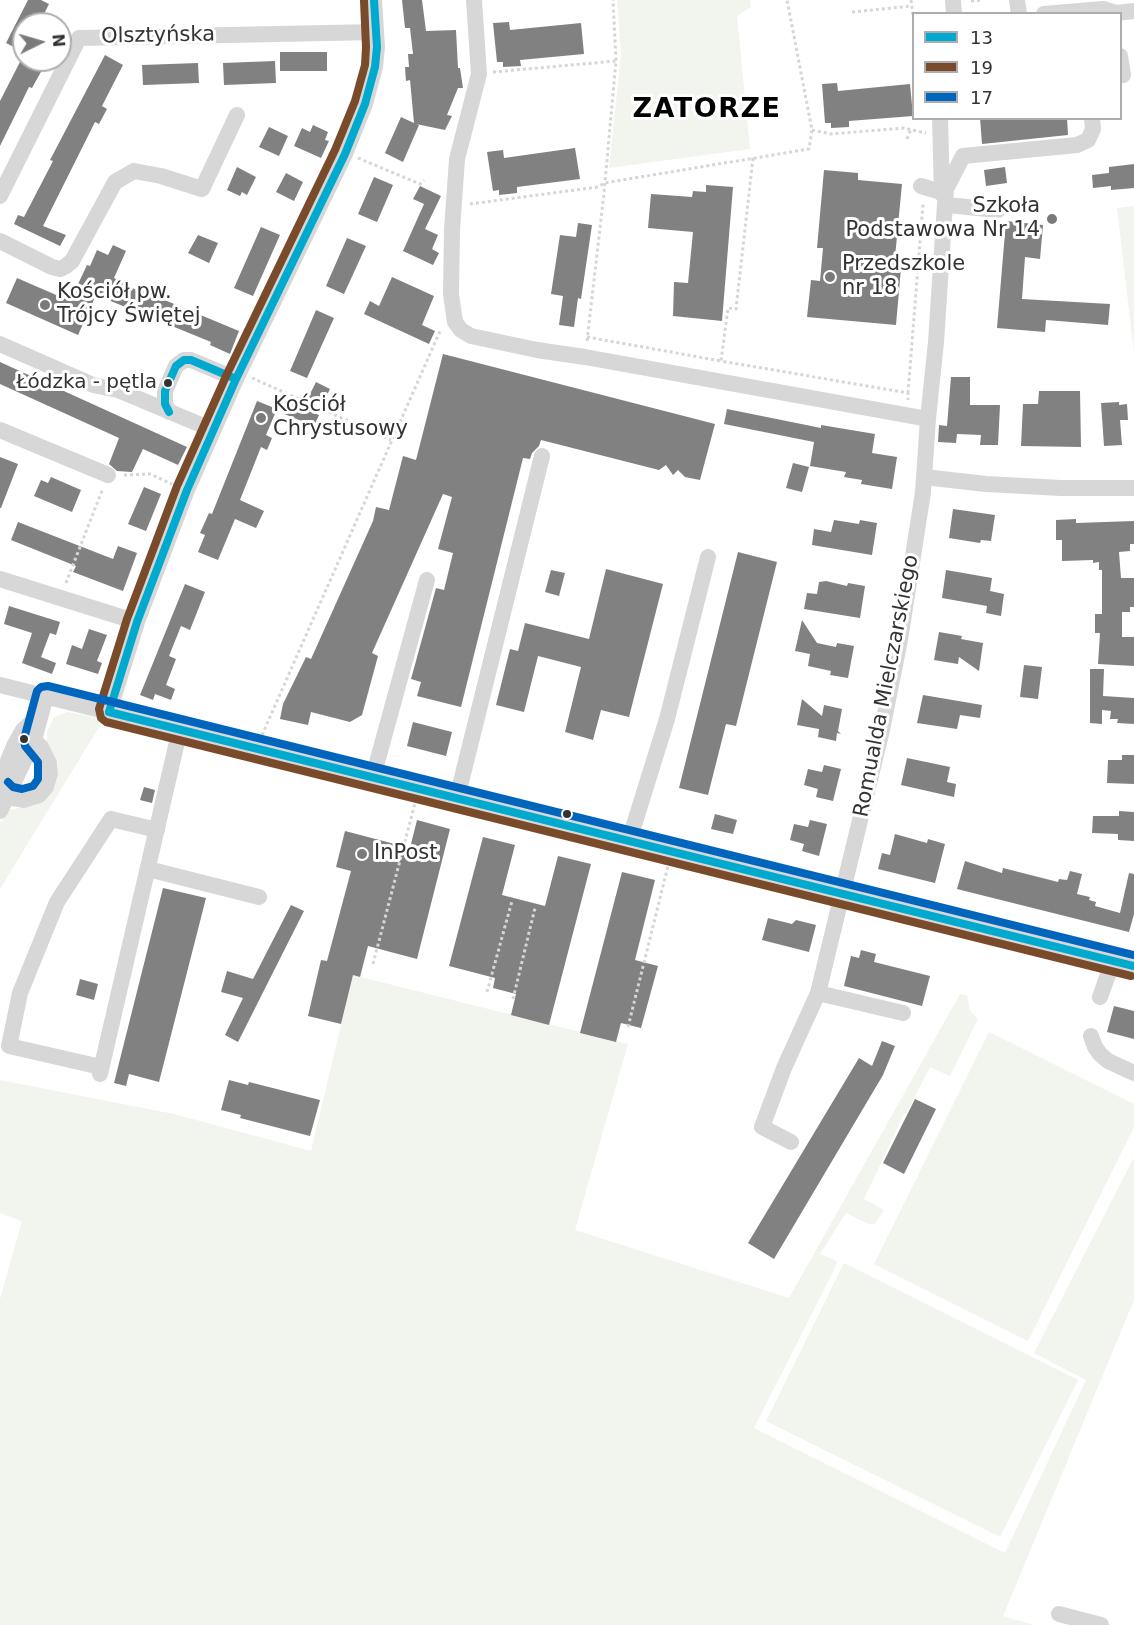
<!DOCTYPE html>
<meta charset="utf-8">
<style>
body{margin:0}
#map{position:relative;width:1134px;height:1625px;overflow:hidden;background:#fff;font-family:"DejaVu Sans",sans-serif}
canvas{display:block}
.legend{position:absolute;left:912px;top:12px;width:210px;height:108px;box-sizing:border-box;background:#fff;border:2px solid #adadad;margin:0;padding:8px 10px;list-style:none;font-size:18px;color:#333}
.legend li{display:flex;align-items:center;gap:12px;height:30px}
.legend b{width:30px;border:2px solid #adadad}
.north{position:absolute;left:12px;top:12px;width:60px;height:60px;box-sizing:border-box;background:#fff;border:2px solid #adadad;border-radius:50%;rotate:85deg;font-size:16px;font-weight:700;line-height:24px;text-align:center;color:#333}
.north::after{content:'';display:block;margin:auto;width:21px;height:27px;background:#7a7a7a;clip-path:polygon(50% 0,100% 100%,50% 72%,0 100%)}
</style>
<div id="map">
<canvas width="1134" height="1625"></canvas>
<ul class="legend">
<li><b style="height:8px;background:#00a9ce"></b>13</li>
<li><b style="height:8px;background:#7a4b2a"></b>19</li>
<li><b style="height:8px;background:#0065bd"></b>17</li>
</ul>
<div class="north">N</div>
</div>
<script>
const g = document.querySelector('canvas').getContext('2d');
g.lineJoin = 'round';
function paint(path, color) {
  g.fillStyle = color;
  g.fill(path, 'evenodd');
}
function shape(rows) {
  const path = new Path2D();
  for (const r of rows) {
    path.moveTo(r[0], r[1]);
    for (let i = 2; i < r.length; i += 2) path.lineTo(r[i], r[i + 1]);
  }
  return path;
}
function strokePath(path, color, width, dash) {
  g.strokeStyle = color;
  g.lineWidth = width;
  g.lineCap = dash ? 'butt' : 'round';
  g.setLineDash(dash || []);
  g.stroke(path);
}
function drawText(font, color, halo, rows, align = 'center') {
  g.font = font + ' "DejaVu Sans",sans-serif';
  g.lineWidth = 6;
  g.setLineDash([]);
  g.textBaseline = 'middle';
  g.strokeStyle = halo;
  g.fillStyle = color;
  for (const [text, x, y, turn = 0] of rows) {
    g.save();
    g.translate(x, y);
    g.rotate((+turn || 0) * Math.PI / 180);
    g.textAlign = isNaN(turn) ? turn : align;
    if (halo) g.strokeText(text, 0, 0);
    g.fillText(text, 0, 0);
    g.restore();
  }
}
paint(shape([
 [617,0,750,0,751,7,737,16,750,149,609,168,621,54],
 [1134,206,1134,353,1117,208],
 [68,712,104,719,0,889,0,823,9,810,29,806,54,789,58,777,58,763,47,742,47,732,54,717],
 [353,975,628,1044,575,1230,789,1298,960,994,967,995,970,1011,978,1019,950,1076,930,1067,906,1114,904,1114,864,1199,884,1210,875,1224,869,1224,846,1213,820,1254,837,1261,835,1268,754,1428,1005,1553,1086,1380,1034,1353,1134,1157,1134,1300,1003,1616,1034,1625,0,1625,0,1299,22,1221,0,1213,0,1080,174,1114,311,1151],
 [989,1032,1134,1104,1134,1127,1028,1341,874,1264],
 [844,1263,1078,1380,1000,1537,766,1421]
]), '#f1f5ed');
paint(shape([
 [28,0,41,0,49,4,39,24,24,24,24,52,6,43],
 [402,0,422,0,426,31,456,30,458,68,460,68,463,88,458,88,447,115,452,116,445,130,416,124,419,125,403,162,385,153,401,117,414,123,410,80,406,81,405,67,409,67,408,54,413,54,410,28,405,28],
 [509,22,510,30,581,23,584,54,520,60,521,66,503,67,503,62,497,62,493,23],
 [280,52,327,52,327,71,280,71],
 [105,55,123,65,102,106,107,109,99,124,95,122,43,226,66,235,60,246,14,224,18,215,24,217,53,161,50,160],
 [21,60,42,70,32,88,29,87,0,146,0,101],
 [275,61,276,83,224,85,223,63],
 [198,63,199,83,143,85,142,65],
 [837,83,838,91,910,84,913,116,849,121,849,127,831,128,831,123,825,123,822,84],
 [980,118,1067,118,1068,135,982,144],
 [313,125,328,132,325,140,329,141,321,158,294,146,302,128,310,132],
 [269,127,288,136,279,156,259,147],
 [575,148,580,179,517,187,517,193,499,195,499,190,493,191,487,152,503,150,504,158],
 [1134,164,1134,188,1111,190,1111,186,1093,188,1092,175,1109,173,1109,167],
 [237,167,256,177,247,195,242,192,240,196,227,190],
 [1005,167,1007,183,986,186,984,170],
 [824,170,858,173,858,180,902,184,895,257,902,257,896,325,807,317,811,280,820,281,823,248,817,248],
 [286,173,303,182,294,201,276,192],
 [374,177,393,185,377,222,358,214],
 [706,185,733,187,722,321,673,316,674,282,688,283,693,232,648,228,651,194,692,197,693,191,706,192],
 [420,186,441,196,425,229,438,235,432,249,439,253,433,265,403,251,424,204,413,199],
 [1006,221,1043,225,1040,259,1025,257,1022,299,1110,304,1108,325,1046,320,1045,332,997,328],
 [578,223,592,225,581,299,578,298,574,327,559,325,563,296,551,294,560,235,576,237],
 [261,227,280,235,253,296,234,288],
 [198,235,218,243,209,263,188,253],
 [347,238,366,246,344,294,326,286],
 [113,245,126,251,114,278,142,293,143,291,239,331,230,354,210,345,211,342,96,295,78,335,6,303,17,278,70,301,87,265,90,266,97,250,108,255],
 [392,277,434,296,422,325,435,331,429,344,364,314,370,301,379,306],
 [316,310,334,318,307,378,290,371],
 [443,354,715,424,700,480,685,477,678,470,673,475,666,465,659,470,541,440,539,446,532,453,530,459,523,458,461,707,417,696,421,682,411,679,436,588,444,590,453,553,438,549,452,497,443,494,372,653,378,656,362,715,350,722,311,712,308,725,280,719,283,704,306,657,311,659,373,521,376,507,389,510,403,456,416,460],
 [0,362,187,447,178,465,143,449,132,472,117,471,109,464,119,438,0,384],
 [951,377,970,377,970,405,1000,405,998,445,980,445,981,435,957,434,956,443,938,442,939,425,947,426],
 [316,382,330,389,322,405,308,398],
 [1039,391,1080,391,1081,447,1021,446,1023,404,1038,404],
 [257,401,277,409,266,435,272,438,267,450,261,447,240,500,264,511,256,528,235,519,218,560,198,552,205,535,200,533,209,513,212,514],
 [286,402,319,415,314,426,282,413],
 [1119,402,1119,405,1127,404,1128,420,1120,420,1122,445,1104,446,1101,403],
 [727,409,821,428,821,425,875,434,872,453,897,457,892,489,861,484,862,480,844,477,846,472,810,466,814,442,724,424],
 [0,457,18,464,1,508,0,508],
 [793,463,809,467,802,492,786,488],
 [51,477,81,490,72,512,34,496,41,480,48,483],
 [144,487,161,494,146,531,128,524],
 [953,509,995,515,991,541,981,540,980,543,949,538],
 [1076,519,1076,523,1134,521,1134,544,1130,544,1130,551,1119,552,1121,578,1134,578,1134,607,1130,607,1130,612,1122,612,1122,637,1134,637,1134,666,1098,664,1100,633,1095,633,1095,614,1102,614,1102,570,1099,570,1099,562,1093,563,1093,560,1062,561,1062,540,1056,540,1056,520],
 [834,520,859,524,860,520,877,523,872,555,812,545,814,529,831,532],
 [18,522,113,559,118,546,137,553,123,591,73,572,76,566,11,540],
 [738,552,777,562,736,726,726,724,708,795,679,788],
 [606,569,663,584,629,717,601,710,593,740,565,732,581,667,538,656,524,712,496,705,510,649,518,651,525,623,589,639],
 [551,570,565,573,559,596,545,592],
 [946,570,992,578,990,591,1004,594,1001,616,986,613,987,606,942,598],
 [826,581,847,586,848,583,865,586,860,618,804,609,807,593,817,594,819,582],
 [185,584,205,592,190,630,181,626,169,656,176,659,166,685,175,689,171,700,155,694,153,700,140,695],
 [9,606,60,622,56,635,50,633,41,657,56,663,52,674,22,663,32,633,4,624],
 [802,620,817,643,836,647,837,643,854,646,848,678,830,675,831,671,808,666,810,654,795,651],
 [89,629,107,635,97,661,102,663,98,674,66,664,72,645,82,649],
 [939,632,962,636,961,639,983,643,979,671,959,657,958,664,934,660],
 [1024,665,1042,667,1038,699,1020,697],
 [1090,669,1104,669,1103,696,1134,698,1134,724,1117,723,1118,719,1110,719,1111,711,1102,710,1102,724,1090,723],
 [923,695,982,705,980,718,960,715,957,729,917,723],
 [802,699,822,716,824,705,842,709,838,731,841,734,837,733,836,741,818,737,819,729,797,725],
 [413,722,452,732,446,756,407,746],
 [1122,755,1134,755,1134,784,1107,783,1108,760,1122,760],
 [907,758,950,767,947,782,956,784,954,797,901,785],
 [824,765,841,769,833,801,816,797,818,789,804,785,808,769,822,772],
 [144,787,155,790,152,803,140,800],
 [1119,811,1134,812,1134,841,1118,840,1118,834,1092,833,1093,816,1119,816],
 [715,814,737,820,733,834,711,829],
 [417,820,450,829,417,959,368,946,360,977,353,975,341,1024,308,1016,321,960,327,961,351,871,336,867,345,831,410,848],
 [810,820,827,824,819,856,802,851,804,844,790,840,794,824,808,827],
 [895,834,927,843,928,839,945,844,935,883,878,869,882,853,890,855],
 [483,837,515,845,502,895,545,906,558,856,591,864,549,1025,511,1015,516,994,493,988,495,978,449,966],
 [965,861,1002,873,1003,868,1058,882,1059,879,1067,880,1070,871,1082,874,1077,894,1090,897,1089,900,1096,902,1095,906,1120,913,1129,873,1134,874,1134,914,1129,932,957,889],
 [622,872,655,880,635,960,658,966,641,1028,621,1023,616,1042,580,1033],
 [163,888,206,898,159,1082,129,1074,126,1086,114,1083],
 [291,905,304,911,238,1042,225,1035,243,998,221,992,227,971,253,979],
 [768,918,792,924,796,920,816,925,809,952,762,940],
 [861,950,876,954,874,962,930,976,922,1006,844,986,851,956,859,958],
 [80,979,98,984,94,1000,76,995],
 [1114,1006,1134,1011,1134,1039,1107,1032],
 [882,1041,895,1046,883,1075,774,1259,748,1243,859,1058,872,1066],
 [229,1080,248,1085,249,1082,320,1100,310,1136,240,1118,241,1115,221,1110],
 [915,1099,936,1109,904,1174,883,1163]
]), '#818181');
strokePath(shape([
 [911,0,914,23],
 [971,1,983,0],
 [852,12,912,6],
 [493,72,616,61],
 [812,130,831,134,903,128,926,133],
 [907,139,911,129],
 [358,158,420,184,424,180],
 [753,158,736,309,728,308,721,361,908,393,908,400],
 [470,204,598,187,604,183,809,149,812,130,787,0],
 [587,337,721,361],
 [587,341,604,193,616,61,613,0],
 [252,378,391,440],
 [908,393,923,204],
 [124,475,150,474,172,484],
 [66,583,103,488],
 [262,735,441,329],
 [373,964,415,803],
 [487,992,512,901],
 [513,999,535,908],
 [628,1027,668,866]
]), '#d6d6d6', 3, [3, 3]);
strokePath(shape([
 [474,0,479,74,457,159,452,230,451,294,455,322,461,330,471,336,537,350,585,357,928,419],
 [1017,0,1019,14],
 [953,1,954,14],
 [1044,14,1091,10,1103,9,1116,13,1134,11],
 [1120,56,1123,75],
 [940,118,942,194],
 [921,186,941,192],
 [0,196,79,38,376,32],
 [947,205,998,210],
 [0,241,52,267,60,269,66,266,72,261,115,182,134,171,161,176,202,189,237,115],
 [0,344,93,385,118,390,213,430],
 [169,412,165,404,165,391,176,366,184,360,191,360,236,379],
 [0,430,108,475],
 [924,477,986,484,1061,488,1134,488],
 [0,579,137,622],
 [0,685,1134,966],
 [109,712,137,622,187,490,236,379,345,154,365,104,375,67,377,47,374,0],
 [373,777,427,580],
 [0,780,14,746,23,730,41,714],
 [0,789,7,797,23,800,39,795,46,787,50,774,49,763,41,747,34,740],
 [457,798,542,456],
 [0,811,34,740,46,696],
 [629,841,667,719,708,557],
 [148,869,259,897],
 [818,993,903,1013],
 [1100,997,1113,961],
 [1091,1036,1095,1047,1100,1054,1108,1061,1134,1073],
 [101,1067,9,1046,20,993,57,902,111,819,157,830],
 [100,1074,180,729],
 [791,1142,762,1127,784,1068,818,993,882,730,900,640,923,492,928,419,936,342,946,189,963,156,1077,145,1088,140,1093,129,1092,118],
 [1059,1614,1101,1625]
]), '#d7d7d7', 16);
strokePath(shape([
 [169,412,165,404,165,391,176,366,184,360,191,360,236,379],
 [109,712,1134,966],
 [109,712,137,622,187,490,236,379,345,154,365,104,375,67,377,47,374,0]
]), '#00a9ce', 8);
strokePath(shape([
 [364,1,366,47,365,65,355,101,335,150,227,374,177,486,127,619,99,709,101,718,106,722,1131,976]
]), '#7a4b2a', 8);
strokePath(shape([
 [8,782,13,787,22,789,33,786,38,779,38,762,25,746,24,739,37,691,41,687,48,686,1134,955]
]), '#0065bd', 8);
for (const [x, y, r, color] of [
 [1052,219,6,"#7a7a7a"],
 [830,277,6,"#7a7a7a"],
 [45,305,6,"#7a7a7a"],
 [168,383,5,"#333"],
 [261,418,6,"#7a7a7a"],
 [24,739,5,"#333"],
 [567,814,5,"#333"],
 [362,854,6,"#7a7a7a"]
]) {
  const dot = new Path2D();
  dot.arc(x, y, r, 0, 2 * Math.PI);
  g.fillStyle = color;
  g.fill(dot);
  strokePath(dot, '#fff', 2);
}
drawText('20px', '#333', '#fff', [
 ["Łódzka - pętla",157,383]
], 'right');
drawText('21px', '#333', '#fff', [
 ["Olsztyńska",158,36,-1],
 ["Romualda Mielczarskiego",887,686,-79]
]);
drawText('21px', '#333', '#fff', [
 ["Szkoła",1040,207,"right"],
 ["Podstawowa Nr 14",1040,231,"right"],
 ["Przedszkole",842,265],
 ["nr 18",842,289],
 ["Kościół pw.",57,293],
 ["Trójcy Świętej",57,317],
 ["Kościół",273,406],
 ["Chrystusowy",273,430],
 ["InPost",374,854]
], 'left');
g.letterSpacing = '1.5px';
drawText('bold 27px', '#000', '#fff', [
 ["ZATORZE",707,110]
]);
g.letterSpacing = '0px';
</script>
